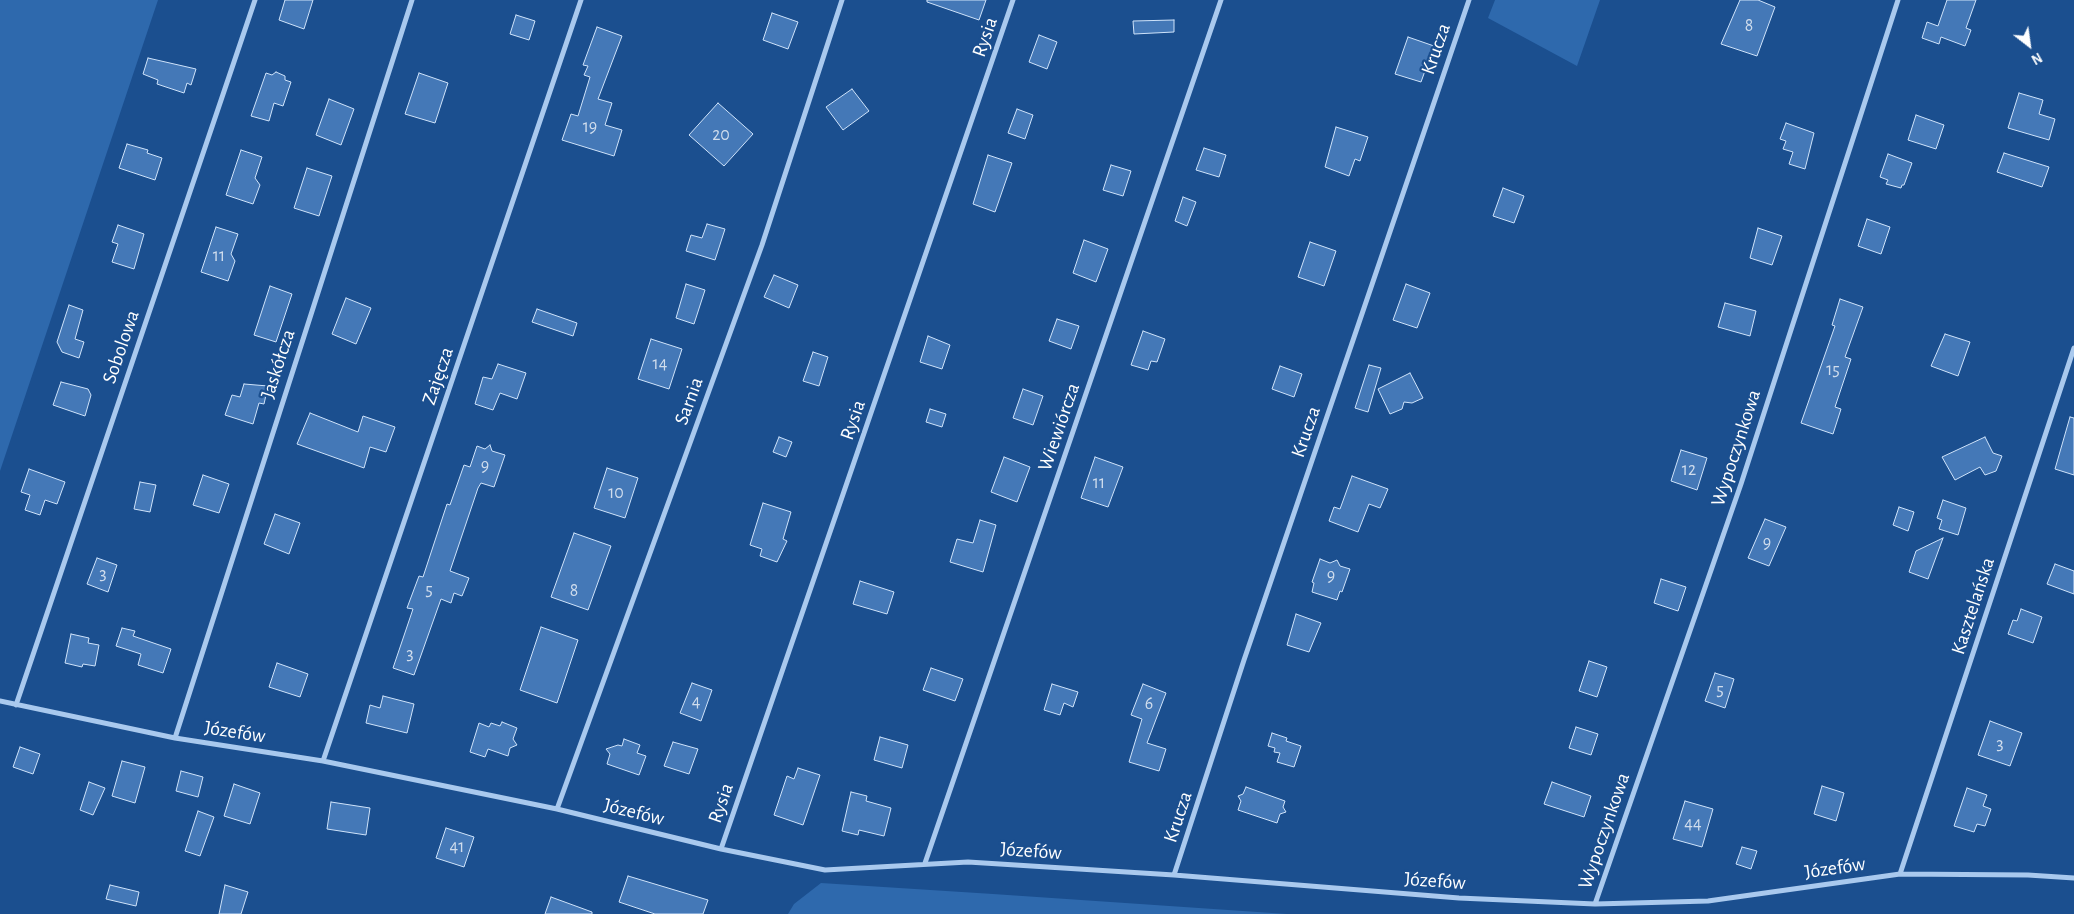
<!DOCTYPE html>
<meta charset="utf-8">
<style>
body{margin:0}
#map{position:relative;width:2074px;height:914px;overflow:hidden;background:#1b4f8f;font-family:"Alegreya Sans",sans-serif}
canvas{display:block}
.north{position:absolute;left:2004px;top:20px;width:50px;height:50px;-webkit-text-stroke:4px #1b4f8f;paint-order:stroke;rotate:150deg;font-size:14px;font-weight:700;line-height:20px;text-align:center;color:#fff}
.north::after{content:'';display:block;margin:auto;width:18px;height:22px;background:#fff;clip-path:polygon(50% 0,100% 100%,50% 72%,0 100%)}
</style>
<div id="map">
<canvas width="2074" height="914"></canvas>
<div class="north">N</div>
</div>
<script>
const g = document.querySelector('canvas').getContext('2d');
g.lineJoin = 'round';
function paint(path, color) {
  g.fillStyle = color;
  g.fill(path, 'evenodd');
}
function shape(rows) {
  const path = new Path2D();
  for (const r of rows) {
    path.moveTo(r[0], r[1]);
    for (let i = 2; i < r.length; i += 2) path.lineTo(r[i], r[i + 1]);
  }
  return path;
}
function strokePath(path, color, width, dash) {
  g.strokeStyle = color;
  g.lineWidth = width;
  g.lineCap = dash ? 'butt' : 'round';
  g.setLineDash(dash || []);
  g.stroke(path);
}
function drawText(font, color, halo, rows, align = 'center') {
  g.font = font + ' "Alegreya Sans",sans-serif';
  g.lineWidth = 4.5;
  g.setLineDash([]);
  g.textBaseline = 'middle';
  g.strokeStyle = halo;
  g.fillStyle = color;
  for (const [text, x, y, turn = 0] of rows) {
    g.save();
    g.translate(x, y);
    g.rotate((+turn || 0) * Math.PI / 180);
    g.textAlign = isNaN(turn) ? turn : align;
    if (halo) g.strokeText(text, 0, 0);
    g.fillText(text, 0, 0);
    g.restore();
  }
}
paint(shape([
 [0,0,158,0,0,471],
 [1495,0,1600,0,1577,66,1488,18],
 [821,883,993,894,1287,914,788,914,794,904]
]), '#2e69ad');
const building = shape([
 [285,0,313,0,304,29,279,20,285,0],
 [927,0,986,0,979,20,927,2,927,0],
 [1740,0,1758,0,1775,7,1757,56,1721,44,1740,0],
 [1947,0,1976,0,1966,28,1971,30,1965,46,1941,37,1939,44,1922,38,1927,22,1938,26,1947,0],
 [772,13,798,22,788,49,763,40,772,13],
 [516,15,535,21,529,40,510,34,516,15],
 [1174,20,1174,32,1134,34,1133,21,1174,20],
 [597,27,622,36,598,99,612,103,605,125,622,130,614,156,562,140,571,114,578,116,590,77,584,75,588,66,583,65,597,27],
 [1039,35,1057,42,1047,69,1029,62,1039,35],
 [1408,37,1434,46,1421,82,1395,74,1408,37],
 [148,58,196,69,191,85,187,83,184,93,157,84,158,80,143,74,148,58],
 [276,72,285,76,285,80,291,82,283,106,274,103,269,121,251,116,266,73,272,75,276,72],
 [419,73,448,83,435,123,405,114,419,73],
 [852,89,869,111,843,130,826,107,852,89],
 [2019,93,2043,100,2039,114,2055,119,2049,140,2008,128,2019,93],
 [329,99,354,109,341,145,316,135,329,99],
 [718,103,753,134,724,166,689,135,718,103],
 [1017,109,1033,115,1025,139,1008,133,1017,109],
 [1916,115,1944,125,1936,149,1908,140,1916,115],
 [1786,123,1814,133,1805,169,1789,164,1793,152,1783,149,1786,141,1780,139,1786,123],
 [1336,127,1368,137,1360,161,1355,159,1349,176,1325,167,1336,127],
 [127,144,148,150,147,153,162,158,155,180,119,168,127,144],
 [1204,148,1226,155,1219,177,1196,170,1204,148],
 [241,150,262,157,255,178,260,185,253,204,226,195,241,150],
 [2004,153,2049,167,2042,187,1997,172,2004,153],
 [1888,154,1912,163,1904,185,1902,185,1901,188,1886,184,1888,180,1880,177,1888,154],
 [988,155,1012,163,995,212,973,204,988,155],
 [1111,165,1131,171,1123,196,1103,190,1111,165],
 [307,168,332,176,319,216,294,208,307,168],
 [1503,188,1524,196,1514,223,1493,216,1503,188],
 [1183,197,1196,202,1187,226,1175,221,1183,197],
 [1867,219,1890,227,1881,254,1858,246,1867,219],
 [707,224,725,229,715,260,686,251,691,235,702,238,707,224],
 [118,225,144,234,134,269,112,262,118,244,112,242,118,225],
 [216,227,238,234,231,254,235,261,228,281,201,272,216,227],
 [1758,228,1782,236,1772,265,1750,258,1758,228],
 [1084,240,1108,249,1096,282,1073,273,1084,240],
 [1310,242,1336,251,1324,286,1298,277,1310,242],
 [774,275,798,285,789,308,764,297,774,275],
 [686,284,705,290,694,324,676,318,686,284],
 [1406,284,1430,293,1417,328,1393,320,1406,284],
 [270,286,292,294,276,342,254,335,270,286],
 [346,298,371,308,356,344,332,334,346,298],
 [1840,299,1863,307,1845,357,1851,359,1835,407,1841,409,1833,434,1801,423,1835,326,1832,325,1840,299],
 [1725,303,1756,311,1750,336,1718,327,1725,303],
 [69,305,83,310,75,339,84,342,79,358,62,352,57,342,69,305],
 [537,309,577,323,573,336,532,322,537,309],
 [1057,319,1079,326,1071,349,1049,341,1057,319],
 [1143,331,1165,339,1157,362,1151,361,1148,370,1131,365,1143,331],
 [1945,334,1970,342,1958,376,1931,366,1945,334],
 [928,336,950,345,942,369,920,362,928,336],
 [651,339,682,349,669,389,638,379,651,339],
 [813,352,828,357,819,386,803,381,813,352],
 [498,364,526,373,517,399,500,393,493,410,475,404,483,377,492,379,498,364],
 [1369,365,1381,368,1368,412,1355,408,1369,365],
 [1280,366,1302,374,1294,397,1272,389,1280,366],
 [1410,373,1423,398,1412,403,1404,402,1402,409,1390,414,1378,389,1410,373],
 [61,382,88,389,91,395,85,416,53,405,61,382],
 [244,384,268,386,264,404,259,403,253,424,225,415,232,395,240,397,244,384],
 [1023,389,1043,396,1033,425,1013,418,1023,389],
 [930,409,946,414,942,427,926,422,930,409],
 [310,413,358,432,363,416,395,427,386,452,370,447,364,468,297,444,310,413],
 [2070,417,2074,418,2074,475,2055,469,2070,417],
 [779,437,792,442,786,457,773,452,779,437],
 [1985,437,1993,453,2002,456,1996,471,1985,475,1980,467,1955,480,1942,457,1985,437],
 [490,445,492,451,505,455,494,487,481,483,478,488,450,571,469,578,462,596,454,593,451,603,441,599,414,675,393,668,413,609,407,608,419,576,423,577,447,504,450,505,464,465,470,467,477,446,485,449,490,445],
 [1681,450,1707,458,1697,490,1671,481,1681,450],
 [1004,457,1030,467,1017,502,991,492,1004,457],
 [1095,457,1123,467,1108,507,1081,498,1095,457],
 [607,468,638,478,625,518,594,508,607,468],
 [29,469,65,482,57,504,45,500,40,515,25,510,30,495,21,492,29,469],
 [203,475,229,484,219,513,193,505,203,475],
 [1352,476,1388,489,1380,508,1369,504,1358,532,1329,521,1334,507,1340,509,1352,476],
 [140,482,156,485,150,512,134,509,140,482],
 [1943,500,1966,508,1958,535,1939,529,1942,520,1937,518,1943,500],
 [763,503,791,512,783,539,787,541,777,562,760,556,762,549,750,545,763,503],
 [1899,507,1914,512,1908,531,1893,525,1899,507],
 [275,514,300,523,289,554,264,544,275,514],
 [1765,519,1786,527,1769,566,1748,558,1765,519],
 [980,520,996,525,983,572,950,562,957,539,973,543,980,520],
 [574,533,611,546,588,610,551,597,574,533],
 [1943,538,1928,579,1909,572,1916,551,1943,538],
 [97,558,117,565,108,592,87,584,97,558],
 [1320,559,1330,563,1337,560,1340,566,1350,569,1342,592,1340,591,1337,600,1312,592,1314,583,1312,582,1320,559],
 [2055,564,2074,571,2074,594,2047,584,2055,564],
 [1661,579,1686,587,1678,611,1654,603,1661,579],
 [860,581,894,592,887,614,853,604,860,581],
 [2021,609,2042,617,2033,643,2008,634,2013,620,2017,621,2021,609],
 [1296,614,1321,623,1309,652,1287,645,1296,614],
 [541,627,578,640,557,703,520,690,541,627],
 [122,628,135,631,133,636,171,649,163,673,138,665,141,654,116,646,122,628],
 [71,634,89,638,88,643,99,645,95,666,83,664,82,667,65,663,71,634],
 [1589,661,1607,667,1597,697,1579,691,1589,661],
 [277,663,308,674,300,697,269,687,277,663],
 [931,668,963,679,955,701,923,690,931,668],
 [1715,673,1734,679,1725,708,1705,701,1715,673],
 [692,683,712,690,701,721,680,713,692,683],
 [1052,684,1078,692,1073,707,1064,703,1060,715,1044,710,1052,684],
 [1143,684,1166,693,1147,743,1166,749,1159,771,1129,762,1142,719,1131,715,1143,684],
 [383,696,414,704,407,733,366,723,370,705,380,708,383,696],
 [1990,721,2022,733,2010,766,1978,755,1990,721],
 [502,722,517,728,513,739,517,745,510,748,508,756,488,749,485,757,470,752,479,723,489,727,491,723,500,726,502,722],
 [1576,727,1598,734,1591,755,1569,748,1576,727],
 [1272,733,1287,738,1286,741,1301,746,1294,767,1277,762,1280,753,1274,752,1275,748,1268,746,1272,733],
 [880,737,908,745,902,768,874,760,880,737],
 [624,739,640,745,637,753,646,756,639,775,607,764,610,754,606,749,618,745,622,746,624,739],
 [673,742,698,749,689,774,664,766,673,742],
 [20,747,40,754,33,774,13,767,20,747],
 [122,761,145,767,135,803,112,796,122,761],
 [798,768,820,775,803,825,774,815,787,776,794,779,798,768],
 [181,771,203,777,198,797,176,791,181,771],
 [89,782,105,788,93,815,80,810,89,782],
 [1552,782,1591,796,1584,817,1544,804,1552,782],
 [234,784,260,793,250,824,224,816,234,784],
 [1822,786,1844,793,1836,821,1814,814,1822,786],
 [1246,787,1285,801,1283,807,1286,812,1280,814,1277,823,1238,810,1241,801,1238,796,1243,794,1246,787],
 [1967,788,1987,795,1983,806,1991,809,1985,826,1977,824,1974,832,1954,826,1967,788],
 [851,792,867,796,866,801,891,808,884,836,859,830,858,835,842,831,851,792],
 [1685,801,1713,809,1702,847,1673,839,1685,801],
 [331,802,370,808,366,835,327,829,331,802],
 [198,811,214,817,200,856,185,851,198,811],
 [446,828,474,837,464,867,436,858,446,828],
 [1742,847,1757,851,1751,869,1736,864,1742,847],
 [628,876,708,900,703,914,655,914,619,902,628,876],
 [110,885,139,892,136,906,106,899,110,885],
 [225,885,248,892,241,914,219,914,225,885],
 [551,897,592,912,592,914,545,914,551,897]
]);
paint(building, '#4478b7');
strokePath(building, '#cfe3fa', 1);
strokePath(shape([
 [0,701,175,738,323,761,557,809,721,849,825,870,968,862,1174,875,1459,898,1595,904,1708,901,1900,874,2028,875,2074,878],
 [16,705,255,0],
 [175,738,412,0],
 [323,761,581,0],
 [557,809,762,245,842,0],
 [721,849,1013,0],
 [925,863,1221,0],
 [1900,874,2074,348],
 [1174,875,1244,660,1469,0],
 [1595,904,1741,484,1898,0]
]), '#a9c9ee', 5);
drawText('18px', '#d0dded', null, [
 ["8",1749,26],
 ["19",590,127],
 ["20",721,135],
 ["11",219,256],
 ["14",660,364],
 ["15",1833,370],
 ["9",485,466],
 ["12",1689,470],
 ["11",1099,483],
 ["10",616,493],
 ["9",1767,543],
 ["3",103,574],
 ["9",1331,576],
 ["5",429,590],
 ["8",574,591],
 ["3",410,654],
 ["5",1720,690],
 ["4",696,702],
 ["6",1149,704],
 ["3",2000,744],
 ["44",1693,824],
 ["41",457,847]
]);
drawText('20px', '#fff', '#1b4f8f', [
 ["Rysia",985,37,-71],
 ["Krucza",1436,49,-71],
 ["Sobolowa",121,347,-71],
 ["Jaskółcza",278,364,-72],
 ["Zajęcza",438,376,-71],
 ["Sarnia",689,401,-70],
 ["Rysia",853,420,-71],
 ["Wiewiórcza",1059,427,-71],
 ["Krucza",1306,432,-71],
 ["Wypoczynkowa",1736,448,-72],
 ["Kasztelańska",1973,606,-72],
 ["Józefów",235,732,9],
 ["Rysia",721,803,-71],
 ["Józefów",634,812,14],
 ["Krucza",1178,817,-72],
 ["Wypoczynkowa",1604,831,-71],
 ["Józefów",1031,851,4],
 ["Józefów",1835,868,-8],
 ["Józefów",1435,881,4]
]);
</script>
